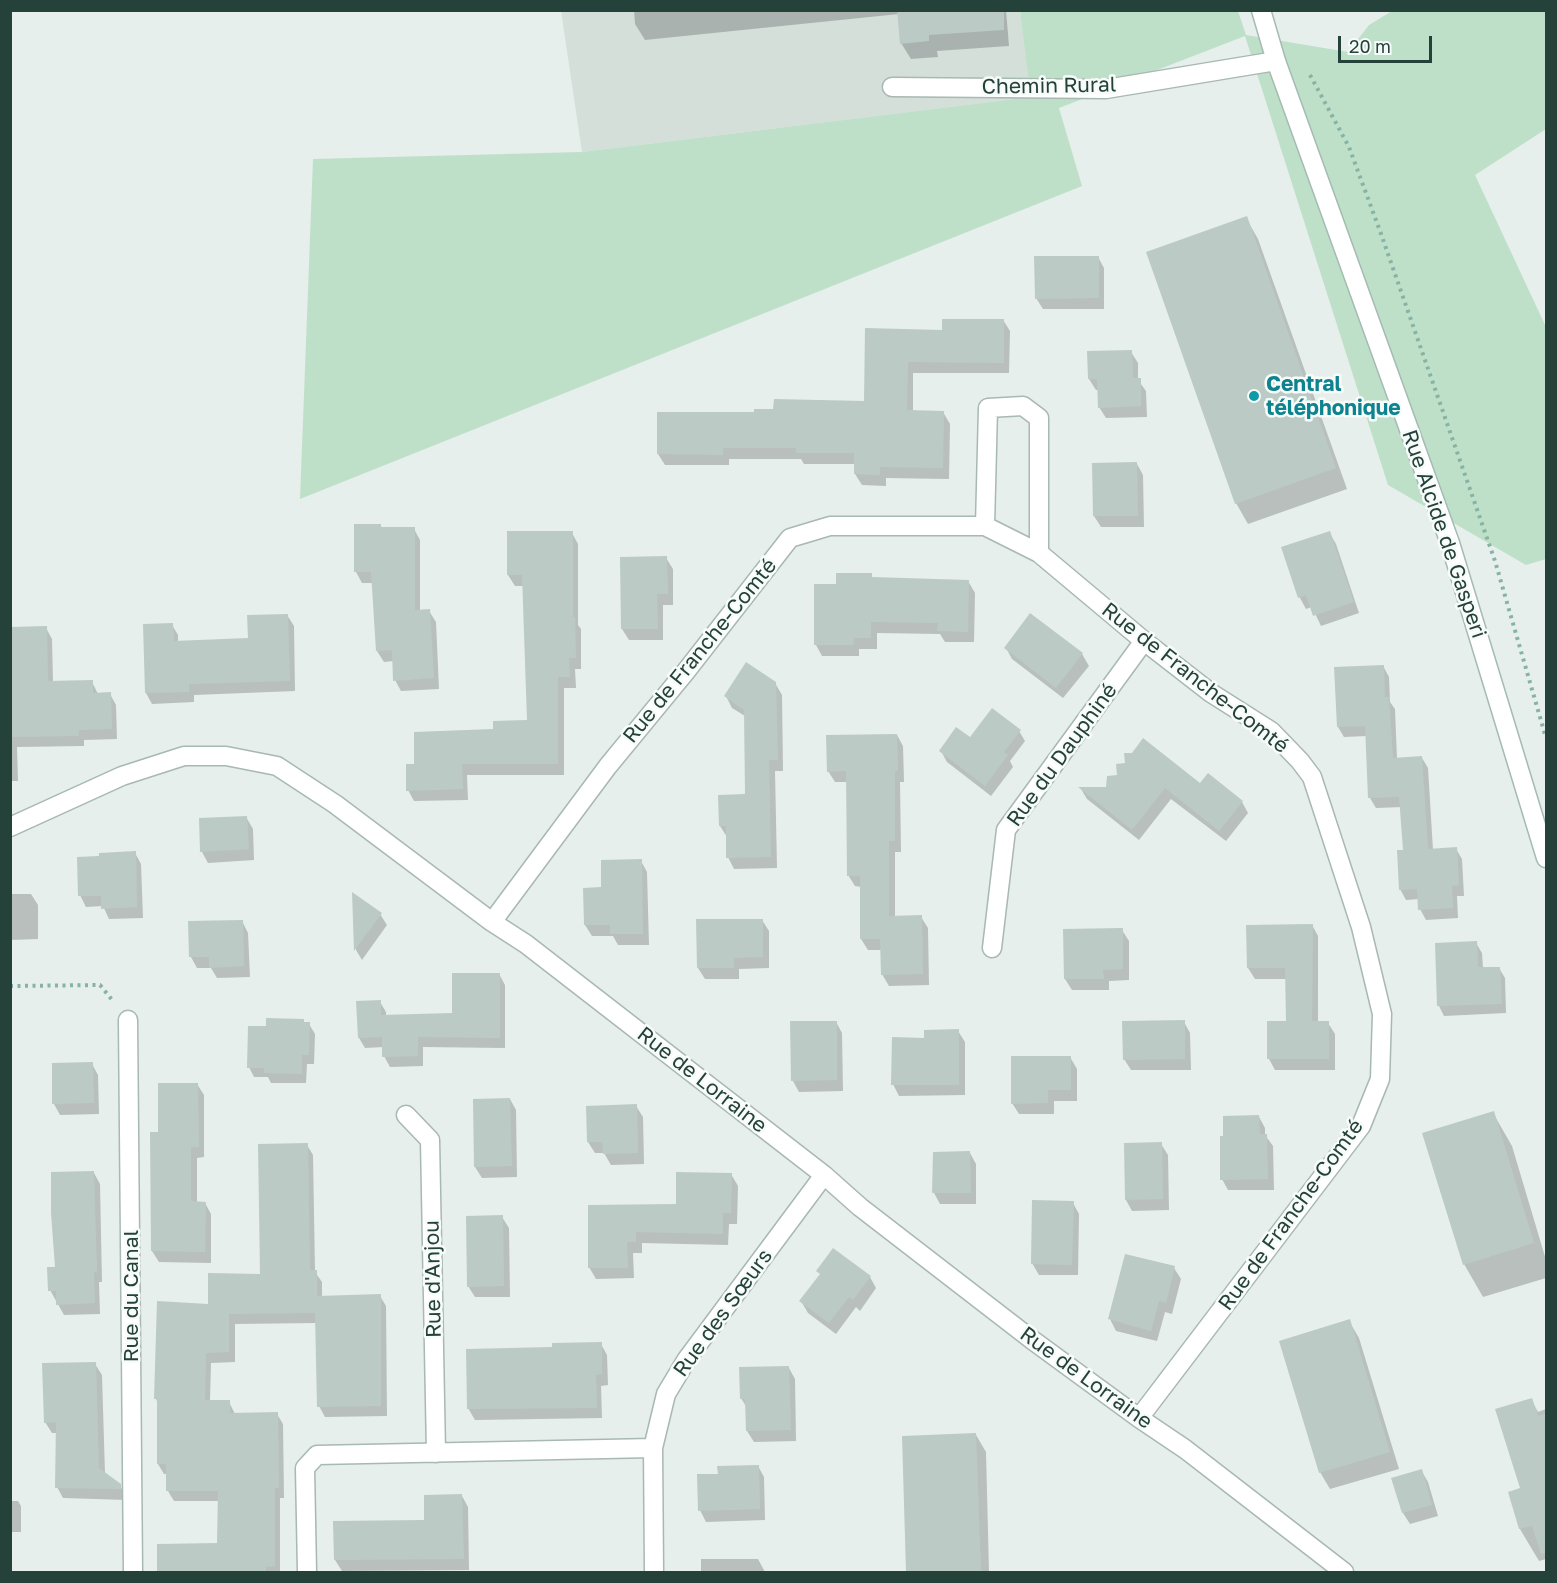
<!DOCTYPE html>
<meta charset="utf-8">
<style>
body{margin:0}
#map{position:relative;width:1557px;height:1583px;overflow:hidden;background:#e6efeb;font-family:"Golos Text",sans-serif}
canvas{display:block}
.frame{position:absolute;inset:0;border:12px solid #24423a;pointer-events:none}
.scale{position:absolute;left:1338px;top:36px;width:94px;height:27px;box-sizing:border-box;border:3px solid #24423a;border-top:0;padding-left:8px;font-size:18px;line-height:21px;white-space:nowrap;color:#24423a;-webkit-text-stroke:4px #f7fbf9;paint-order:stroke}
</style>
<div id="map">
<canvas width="1557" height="1583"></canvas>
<div class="frame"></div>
<div class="scale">20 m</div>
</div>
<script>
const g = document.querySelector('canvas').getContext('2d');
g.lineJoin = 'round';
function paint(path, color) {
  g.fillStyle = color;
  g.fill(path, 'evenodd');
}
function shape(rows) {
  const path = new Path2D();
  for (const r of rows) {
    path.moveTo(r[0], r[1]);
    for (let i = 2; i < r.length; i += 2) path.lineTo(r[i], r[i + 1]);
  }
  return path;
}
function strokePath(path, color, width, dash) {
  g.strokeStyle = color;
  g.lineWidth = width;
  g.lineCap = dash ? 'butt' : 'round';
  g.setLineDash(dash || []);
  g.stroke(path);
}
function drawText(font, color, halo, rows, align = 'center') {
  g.font = font + ' "Golos Text",sans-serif';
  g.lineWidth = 5;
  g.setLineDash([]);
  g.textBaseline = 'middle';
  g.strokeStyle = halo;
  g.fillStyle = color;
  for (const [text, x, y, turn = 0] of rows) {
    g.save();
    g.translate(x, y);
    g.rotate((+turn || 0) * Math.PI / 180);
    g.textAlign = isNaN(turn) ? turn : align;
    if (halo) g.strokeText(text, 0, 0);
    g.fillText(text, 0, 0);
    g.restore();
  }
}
paint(shape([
 [561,11,1020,11,1032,97,582,152]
]), '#d4dfda');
paint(shape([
 [1020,11,1238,11,1246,35,1348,52,1369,25,1392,11,1546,11,1546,129,1475,175,1546,327,1546,559,1526,565,1388,485,1245,36,1059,108,1082,186,300,499,313,159,582,152,1031,97]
]), '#bfe0c8');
paint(shape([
 [634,10,1006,10,1009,46,937,51,938,57,911,59,901,43,899,14,645,40,635,24],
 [1246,218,1258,239,1347,489,1248,524,1236,503],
 [1098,257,1104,268,1104,309,1043,309,1036,298],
 [1003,320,1010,331,1009,373,913,373,913,412,943,412,950,424,949,479,886,478,886,486,862,485,855,474,855,464,804,464,801,459,729,459,729,465,665,465,658,454,755,414,866,402,867,330,943,331],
 [1131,352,1138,363,1138,380,1146,391,1147,417,1106,418,1099,407,1099,390,1096,390,1089,379],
 [1137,464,1143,475,1144,527,1101,527,1094,516],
 [381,526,382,529,414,529,420,540,420,611,429,611,436,622,439,689,401,691,395,680,394,661,384,662,377,651,373,583,362,583,356,572],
 [1329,532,1336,544,1359,613,1321,626,1312,607,1306,609,1300,598,1283,548],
 [572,533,578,544,578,625,581,629,581,669,575,669,576,688,564,688,564,775,467,775,468,800,414,801,408,790,416,765,495,731,528,722,524,586,515,586,508,575],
 [666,558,673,569,673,605,663,605,663,640,629,640,622,629,621,559],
 [871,575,873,579,968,581,975,593,974,642,945,642,940,634,877,633,877,649,859,649,859,656,822,656,816,645,816,585,838,585],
 [287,615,294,626,295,691,194,695,194,702,152,704,146,693,172,625,178,635,178,642,249,640],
 [1031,615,1082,654,1089,666,1063,698,1012,659,1006,648],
 [10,628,46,628,52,639,53,682,92,682,98,694,110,694,116,705,117,739,84,740,84,746,17,747,18,781,10,781],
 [1383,666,1389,677,1390,702,1395,709,1397,759,1422,758,1428,768,1433,850,1456,849,1462,859,1464,896,1457,896,1458,918,1426,920,1420,909,1419,899,1406,900,1400,889,1404,851,1402,807,1376,808,1370,798,1367,736,1344,737,1338,727],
 [775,683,782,695,783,771,775,771,777,868,734,869,728,857,727,837,720,826,720,796,746,796,745,716,732,708,726,696],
 [1019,731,1025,741,1010,761,1013,767,991,796,947,762,941,751,970,739],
 [897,735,903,746,904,782,900,782,901,852,895,852,895,917,921,917,928,928,929,985,889,986,882,974,882,950,868,950,861,939,861,887,855,886,848,875,848,782,835,782,828,771],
 [1118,776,1200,786,1242,802,1248,813,1226,841,1171,799,1139,840,1087,799,1081,789,1107,788],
 [246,817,253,829,254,860,208,863,202,852,200,820],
 [135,853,141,864,143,918,109,919,103,906,86,907,80,895],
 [641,861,647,872,649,945,618,945,613,936,592,936,585,925,603,888],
 [10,894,31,894,38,905,38,939,10,940],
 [354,895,380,914,387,925,362,960,356,950],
 [762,920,769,931,769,968,739,969,739,979,705,979,698,968],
 [242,921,248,933,250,977,217,978,211,968,197,968,191,957],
 [1312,925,1318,936,1318,1023,1328,1023,1335,1034,1335,1070,1275,1070,1269,1059,1288,1023,1287,979,1255,979,1248,968],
 [1122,930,1129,941,1129,980,1109,981,1109,990,1072,990,1065,979],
 [1476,943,1482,953,1483,968,1499,968,1505,978,1506,1013,1444,1016,1439,1006,1436,944],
 [499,974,505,985,505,1048,423,1047,423,1066,390,1067,384,1056,384,1047,365,1048,359,1038,358,1003,380,1002,386,1012,386,1017,454,1015],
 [836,1022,842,1033,843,1091,799,1092,793,1081],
 [1184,1022,1190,1033,1191,1070,1131,1070,1124,1059],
 [309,1024,315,1034,314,1064,307,1064,306,1083,271,1083,268,1077,254,1077,249,1067,267,1027],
 [958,1031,965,1042,965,1095,899,1096,893,1084,925,1039],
 [1070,1057,1077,1069,1077,1101,1054,1101,1054,1114,1019,1114,1012,1103],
 [92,1064,98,1075,99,1114,60,1115,54,1104],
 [197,1084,204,1095,204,1157,197,1158,197,1203,205,1203,211,1214,211,1263,159,1262,152,1251,160,1134],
 [510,1099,516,1110,517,1177,482,1178,475,1167],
 [636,1106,643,1117,644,1164,611,1165,604,1153,595,1153,588,1142],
 [1493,1113,1512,1146,1546,1260,1546,1278,1483,1297,1464,1264],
 [1259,1117,1265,1128,1265,1135,1273,1146,1274,1190,1228,1190,1222,1179],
 [1161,1144,1168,1155,1169,1210,1132,1211,1126,1200],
 [307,1145,313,1155,315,1272,322,1282,322,1297,380,1296,386,1306,387,1416,325,1417,319,1406,317,1323,235,1324,235,1362,211,1363,210,1401,229,1402,235,1414,277,1414,283,1424,284,1498,280,1498,280,1572,158,1572,158,1545,218,1544,219,1501,174,1501,168,1491,168,1474,164,1474,158,1464,158,1403,156,1399,210,1306,261,1275],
 [970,1153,976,1164,976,1204,940,1204,934,1193],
 [94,1173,100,1184,102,1282,99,1282,100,1314,64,1315,50,1290],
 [731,1174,738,1186,737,1224,729,1224,728,1245,642,1243,642,1253,633,1253,634,1278,596,1279,589,1267,589,1206,677,1206],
 [1073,1203,1079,1214,1078,1275,1039,1275,1032,1263],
 [502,1217,509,1228,510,1297,475,1297,468,1286],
 [1174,1268,1181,1279,1172,1314,1165,1312,1157,1341,1116,1331,1110,1319],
 [870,1277,876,1288,860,1311,856,1307,836,1334,808,1313,801,1301],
 [1349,1321,1359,1338,1399,1469,1330,1489,1320,1472],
 [601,1344,607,1355,608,1385,601,1386,602,1418,475,1420,468,1408,554,1348],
 [95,1364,102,1375,105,1474,120,1485,127,1500,63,1498,57,1487,58,1433,52,1433,45,1422],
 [789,1368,795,1379,796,1441,754,1442,747,1431,747,1408,741,1398],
 [1531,1399,1538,1412,1546,1409,1546,1559,1539,1561,1520,1529,1509,1493,1522,1489],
 [976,1435,986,1452,989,1572,908,1572,904,1438],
 [758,1466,764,1477,765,1520,706,1522,700,1510,719,1475],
 [1421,1470,1428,1482,1438,1516,1410,1524,1403,1513],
 [462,1496,468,1507,469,1570,342,1571,335,1560,426,1521],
 [10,1501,18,1501,21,1506,21,1532,10,1532],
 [701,1559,758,1559,765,1572,701,1572]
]), '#0003');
paint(shape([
 [897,10,1004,10,1004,30,929,35,929,41,900,44],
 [1247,216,1336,468,1235,504,1146,252],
 [1034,256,1099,256,1099,298,1035,299],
 [942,319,1004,319,1004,363,908,362,907,410,944,411,943,468,880,467,880,475,854,474,854,453,796,453,796,448,723,448,723,455,657,454,657,412,754,412,754,409,773,409,774,399,864,401,865,328,942,330],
 [1132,350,1133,378,1141,378,1141,406,1098,408,1097,379,1088,379,1087,351],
 [1137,462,1138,516,1093,516,1092,463],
 [354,524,381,524,381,527,415,527,415,610,430,609,434,678,393,681,392,650,376,651,371,572,354,572],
 [507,531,573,531,573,617,575,617,576,658,569,658,570,677,558,677,558,764,462,764,463,789,406,791,406,764,414,764,414,732,493,729,493,721,527,720,522,575,507,575],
 [1330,531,1354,602,1313,616,1306,595,1298,598,1281,547],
 [667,556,668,594,657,594,658,629,621,629,620,557],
 [836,573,872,573,872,577,969,580,968,632,937,631,938,623,871,622,871,638,854,638,853,645,814,645,814,584,836,584],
 [1030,613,1083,653,1056,688,1004,648],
 [288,614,290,681,189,684,189,692,145,693,143,624,173,623,174,641,248,638,247,615],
 [47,626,48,681,93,680,93,693,111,692,112,729,79,730,79,736,10,737,10,627],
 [746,662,776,682,778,760,769,760,771,857,726,858,726,826,719,826,718,795,745,794,744,710,724,696],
 [1384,665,1385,697,1389,697,1393,758,1422,756,1428,849,1457,847,1459,885,1452,886,1453,908,1418,910,1417,889,1399,890,1397,850,1403,850,1399,797,1368,798,1365,726,1337,727,1334,667],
 [992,708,1021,730,1004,752,1008,755,985,786,939,751,956,727,970,737],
 [897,734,898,771,895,771,895,841,889,841,889,916,922,915,923,974,881,975,880,939,860,939,860,876,847,876,846,771,827,772,826,735],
 [1143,738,1200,783,1208,773,1243,801,1219,831,1165,788,1132,830,1078,787,1106,787,1107,776,1117,775,1116,764,1125,763,1124,753,1132,753],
 [247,816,249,849,200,852,199,818],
 [136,851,137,907,101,909,101,896,78,896,77,857,99,856,99,853],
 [642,859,643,934,610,934,610,925,584,925,583,888,601,887,601,860],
 [352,892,382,913,354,951],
 [696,919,763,919,763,957,734,958,734,968,697,968],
 [243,920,244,966,209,968,209,957,189,957,188,921],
 [1313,924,1312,1021,1329,1021,1329,1059,1267,1059,1267,1021,1286,1021,1285,968,1247,968,1246,925],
 [1123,928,1123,969,1103,970,1104,979,1064,979,1063,929],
 [1477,941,1478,967,1500,967,1502,1004,1437,1006,1435,943],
 [452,973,500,973,500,1038,418,1037,418,1056,382,1057,382,1037,358,1038,356,1001,381,1000,381,1015,452,1013],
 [266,1018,304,1019,304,1022,310,1022,309,1055,302,1055,302,1074,264,1073,264,1068,247,1068,248,1026,266,1026],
 [1185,1020,1185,1059,1123,1060,1122,1021],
 [790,1021,837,1021,837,1080,791,1081],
 [959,1029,959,1085,891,1085,892,1037,924,1038,924,1030],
 [1011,1056,1071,1056,1071,1090,1048,1090,1048,1103,1011,1104],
 [93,1062,94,1103,52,1104,52,1063],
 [158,1083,198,1083,199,1147,191,1147,191,1201,206,1202,205,1252,151,1251,150,1132,158,1132],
 [510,1098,512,1166,474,1167,473,1099],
 [637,1104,638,1153,603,1154,602,1142,587,1142,586,1106],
 [1494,1111,1534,1243,1463,1265,1422,1133],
 [1259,1115,1260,1134,1267,1134,1268,1179,1220,1180,1220,1136,1223,1136,1223,1116],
 [1162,1142,1163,1199,1125,1200,1124,1143],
 [308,1143,310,1270,317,1270,317,1296,381,1294,381,1406,317,1407,315,1313,229,1314,229,1352,206,1353,205,1400,230,1400,230,1413,278,1412,279,1488,275,1488,275,1566,266,1567,266,1572,157,1572,157,1544,217,1543,218,1491,166,1491,166,1464,157,1464,157,1399,154,1399,157,1301,208,1304,208,1273,260,1274,258,1144],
 [970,1151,971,1193,932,1193,933,1152],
 [94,1171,97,1272,94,1272,95,1303,56,1305,56,1291,48,1291,47,1267,55,1267,51,1213,51,1172],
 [676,1172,732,1173,731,1213,723,1213,723,1234,636,1232,636,1242,627,1242,628,1268,588,1268,588,1205,676,1204],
 [1032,1200,1074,1201,1072,1265,1031,1264],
 [503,1215,504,1286,467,1287,466,1216],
 [833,1248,871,1276,853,1300,849,1297,829,1323,799,1301,820,1274,816,1271],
 [1125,1254,1175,1266,1166,1303,1159,1301,1151,1331,1108,1319],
 [1350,1319,1390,1452,1319,1473,1279,1341],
 [602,1342,602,1374,596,1375,597,1408,467,1409,466,1349,552,1347,552,1343],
 [96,1362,99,1468,121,1484,121,1489,55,1488,56,1422,44,1423,42,1363],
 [789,1366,791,1430,746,1431,745,1399,740,1399,739,1367],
 [1532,1398,1538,1416,1546,1414,1546,1553,1541,1554,1532,1526,1519,1529,1508,1492,1520,1488,1495,1409],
 [976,1433,981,1572,906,1572,902,1436],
 [759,1465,760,1509,698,1511,697,1474,718,1474,717,1466],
 [1422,1469,1432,1505,1402,1513,1391,1478],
 [462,1494,464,1559,334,1560,333,1521,424,1520,424,1495]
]), '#bbcac4');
const street = shape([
 [892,87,1106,89,1276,61],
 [985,526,988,408,1023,406,1039,418,1039,553],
 [10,827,122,776,184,756,226,756,277,766,335,804,492,922,526,944,824,1175,860,1207,1031,1339,1139,1418,1185,1449,1344,1572],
 [492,922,608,766,687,670,790,538,830,526,985,526,1039,553,1144,641,1211,693,1271,731,1300,761,1312,777,1361,927,1382,1014,1380,1079,1361,1126,1139,1418],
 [992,948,1006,830,1144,641],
 [128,1020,133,1572],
 [406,1115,430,1140,436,1453],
 [307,1572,305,1468,317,1455,653,1448],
 [654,1572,653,1448,666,1394,687,1359,824,1175]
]);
const secondary = shape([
 [1261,10,1276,61,1450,543,1546,858]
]);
strokePath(street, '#a8b8b2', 21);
strokePath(secondary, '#a4bbb3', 21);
strokePath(shape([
 [1310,75,1349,147,1380,231,1495,561,1546,738],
 [10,986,100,985,113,1001]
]), '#86b3a5', 4, [3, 4.5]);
strokePath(street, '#fff', 18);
strokePath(secondary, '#fff', 18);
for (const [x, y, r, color] of [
 [1254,396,6,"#0f9aa8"]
]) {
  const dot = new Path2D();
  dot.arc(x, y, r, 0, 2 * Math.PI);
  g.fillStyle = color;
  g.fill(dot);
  strokePath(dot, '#f7fbf9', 2);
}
drawText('21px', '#24423a', '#f7fbf9', [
 ["Chemin Rural",1049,86,-1],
 ["Rue Alcide de Gasperi",1444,534,71],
 ["Rue de Franche-Comté",700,651,-51],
 ["Rue de Franche-Comté",1195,678,38],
 ["Rue du Dauphiné",1062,755,-54],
 ["Rue de Lorraine",702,1080,38],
 ["Rue de Franche-Comté",1291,1215,-54],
 ["Rue d'Anjou",433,1279,-91],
 ["Rue du Canal",131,1296,-90],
 ["Rue des Sœurs",723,1313,-54],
 ["Rue de Lorraine",1086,1378,36]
]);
drawText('bold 21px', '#0d838f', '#f7fbf9', [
 ["Central",1266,384],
 ["téléphonique",1266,408]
], 'left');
</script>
